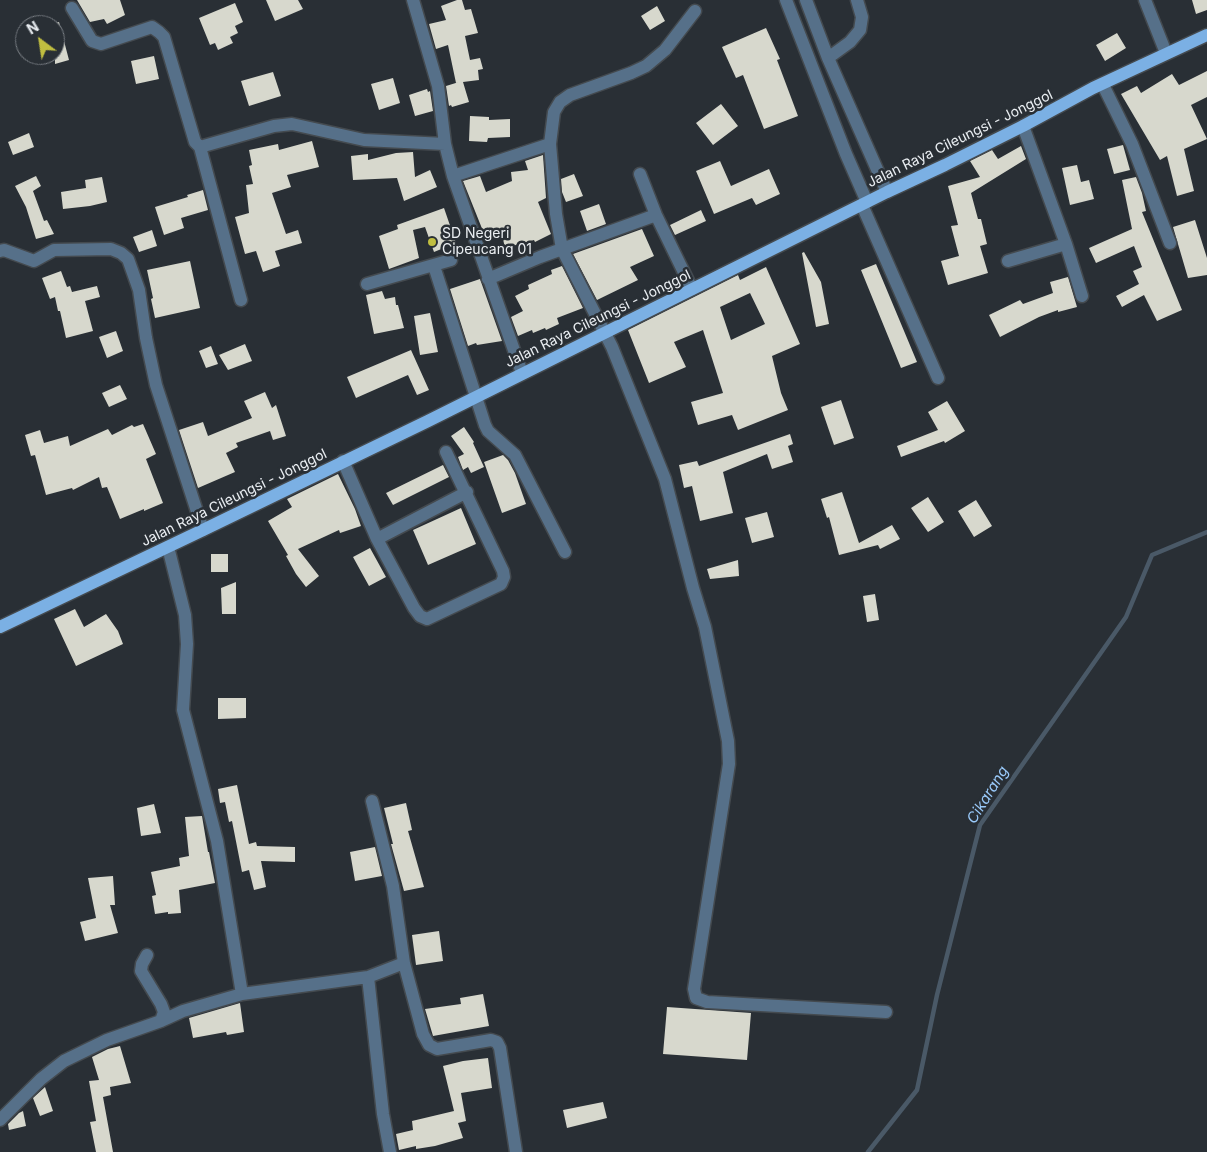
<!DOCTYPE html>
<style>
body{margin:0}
#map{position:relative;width:1207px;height:1152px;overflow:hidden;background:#292f35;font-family:Inter,sans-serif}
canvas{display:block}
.north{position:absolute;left:15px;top:15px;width:50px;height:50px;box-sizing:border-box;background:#292f35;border:1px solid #767b81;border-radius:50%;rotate:329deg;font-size:14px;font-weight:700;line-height:20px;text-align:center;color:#eaeef2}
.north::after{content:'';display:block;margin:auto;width:18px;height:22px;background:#c0be40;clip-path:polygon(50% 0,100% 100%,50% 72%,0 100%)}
</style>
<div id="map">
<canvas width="1207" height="1152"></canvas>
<div class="north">N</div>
</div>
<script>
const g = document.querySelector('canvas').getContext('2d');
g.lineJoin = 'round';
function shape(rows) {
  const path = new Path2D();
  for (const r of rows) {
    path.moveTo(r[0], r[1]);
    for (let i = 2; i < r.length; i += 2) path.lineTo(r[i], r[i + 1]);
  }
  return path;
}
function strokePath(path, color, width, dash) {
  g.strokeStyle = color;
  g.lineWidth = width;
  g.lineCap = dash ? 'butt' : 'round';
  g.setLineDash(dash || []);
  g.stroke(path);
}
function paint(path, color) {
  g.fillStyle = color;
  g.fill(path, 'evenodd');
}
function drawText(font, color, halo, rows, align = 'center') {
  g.font = font + ' Inter,sans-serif';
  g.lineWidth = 5;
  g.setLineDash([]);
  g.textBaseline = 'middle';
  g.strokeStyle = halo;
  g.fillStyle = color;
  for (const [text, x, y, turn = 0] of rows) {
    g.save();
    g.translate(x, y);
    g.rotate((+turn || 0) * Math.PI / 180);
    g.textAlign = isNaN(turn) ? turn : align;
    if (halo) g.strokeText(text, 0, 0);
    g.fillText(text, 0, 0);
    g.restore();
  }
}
strokePath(shape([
 [868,1152,917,1090,937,995,980,825,1126,617,1152,555,1207,532]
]), '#4a5967', 4.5);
paint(shape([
 [77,0,120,0,125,15,107,24,104,19,90,22],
 [266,0,298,0,303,9,275,21],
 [457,0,462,0,465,10,471,9,478,33,465,36,470,60,480,58,483,69,478,70,479,80,463,82,469,102,452,107,451,105,449,106,446,86,459,82,456,83,448,45,436,49,429,24,446,20,441,6],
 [1192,0,1207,0,1207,10,1196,14],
 [235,3,243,22,235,26,238,33,230,37,233,43,218,50,215,43,210,45,199,18],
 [657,6,665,21,650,30,641,16],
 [59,22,69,60,55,64,55,23],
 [766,28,780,59,777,60,798,116,764,129,743,75,736,78,722,47],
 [1117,33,1126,48,1105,61,1096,45],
 [154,56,159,79,136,84,131,61],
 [1207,71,1207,97,1191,105,1207,139,1184,149,1194,191,1177,196,1167,156,1160,160,1121,94,1137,86,1141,93,1172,74,1179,85],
 [273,72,281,96,249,106,241,81],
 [393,78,400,103,379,110,371,84],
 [427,89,428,92,430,91,433,111,415,116,409,95],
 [721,104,738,126,713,145,696,123],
 [470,116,489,117,489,120,510,119,510,137,488,138,487,142,469,141],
 [29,133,34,147,13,155,8,142],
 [312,141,319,167,287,175,291,187,272,193,286,234,298,230,302,243,275,251,280,266,263,272,256,251,245,254,235,217,249,213,246,185,253,184,249,166,252,165,249,150,278,144,279,150],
 [1123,145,1130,170,1114,174,1107,149],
 [1021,146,1026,159,971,193,978,219,981,219,987,244,980,246,988,273,948,285,941,261,959,256,951,226,958,225,948,186,980,177,970,161,992,150,998,159],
 [413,152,415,177,430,170,437,187,404,201,397,178,353,180,351,156,368,154,368,160,396,153],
 [543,155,546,198,538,202,551,234,535,242,534,240,505,248,501,230,485,236,463,181,480,176,486,192,512,181,511,172,528,170,525,161],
 [720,161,731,186,769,169,780,194,756,205,752,198,714,214,696,171],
 [1077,165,1081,182,1089,180,1094,199,1070,205,1062,168],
 [574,174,583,196,566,202,562,192,561,179],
 [36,176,41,186,33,191,44,221,47,220,54,234,36,239,26,207,15,186],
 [102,177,107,202,90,206,63,209,61,192,86,188,85,180],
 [1136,177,1142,193,1146,211,1142,212,1182,310,1157,321,1144,295,1122,307,1116,296,1139,284,1133,271,1142,267,1134,246,1096,263,1089,248,1132,229,1122,180],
 [203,190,208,210,181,218,184,228,164,235,155,207,188,197,187,195],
 [599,204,606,224,587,231,580,211],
 [444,208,456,243,434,252,425,227,413,230,419,258,389,269,379,236,398,229,397,225],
 [701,210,706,221,675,235,670,225],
 [1195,220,1207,258,1207,275,1188,278,1173,227],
 [642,229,654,256,630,267,638,280,597,300,573,254],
 [152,230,157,246,139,252,133,237],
 [804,252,821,282,829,324,816,327,802,253],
 [190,261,200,308,155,318,151,299,153,298,147,270],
 [876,264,917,362,901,368,861,270],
 [562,266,583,308,557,318,559,324,546,330,545,328,533,333,532,330,518,336,511,317,523,311,515,296,529,289,528,285,552,274,551,270],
 [766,267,800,344,772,356,781,393,788,410,738,430,732,415,698,425,691,402,723,393,703,330,674,342,686,367,649,383,628,330,738,275,740,280],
 [750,293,765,324,731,340,720,307],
 [61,271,67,287,70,286,72,292,97,286,100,297,85,301,93,331,66,338,60,311,58,311,55,297,50,299,42,278],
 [1068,277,1077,307,1058,312,1058,310,1039,317,1000,337,989,315,1020,300,1023,304,1053,293,1050,282],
 [480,279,502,341,477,345,476,343,468,346,450,289],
 [382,291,385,299,395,297,396,305,398,305,404,328,374,334,366,295],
 [430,313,438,352,420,355,414,316],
 [116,331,123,351,107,358,99,337],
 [245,344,252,361,228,370,219,355],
 [211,346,218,364,206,368,199,351],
 [411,350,429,390,417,395,408,375,356,398,347,377],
 [120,385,127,399,109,407,102,393],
 [265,392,272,408,276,405,286,436,273,440,270,431,236,443,238,447,226,453,235,472,198,488,179,430,203,422,208,436,252,418,244,401],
 [841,400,854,438,834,445,821,407],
 [947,401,965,431,945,443,944,441,901,457,897,446,938,430,928,412],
 [143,424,156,454,146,459,163,503,144,511,144,509,120,519,107,487,102,488,99,477,73,490,72,488,46,495,35,455,31,456,25,435,40,430,44,443,68,436,70,446,108,429,112,435,132,425,134,427],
 [464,427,474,442,473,443,484,467,471,473,468,467,463,470,458,457,464,454,451,436],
 [790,434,793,444,788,446,793,462,772,469,767,454,723,472,733,513,700,521,692,486,684,488,679,465,697,461,699,466],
 [503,455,508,460,515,473,526,504,502,513,484,462],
 [443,465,449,477,393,505,386,493],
 [338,474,355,509,361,526,340,533,339,530,298,549,319,576,306,587,296,574,286,556,288,555,268,521,292,507,287,499],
 [842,492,859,543,892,525,900,539,880,549,878,545,839,555,829,517,827,518,821,499],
 [928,497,944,522,928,532,911,508],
 [976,500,992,526,974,537,958,511],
 [461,508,476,544,428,565,413,530],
 [767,512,774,537,752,543,745,518],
 [370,548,386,577,369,586,353,557],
 [211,554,228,554,228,572,211,572],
 [738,560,739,576,710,579,707,569],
 [236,582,236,614,222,614,221,588],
 [875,594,879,620,867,622,863,596],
 [75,609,84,627,106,614,118,631,123,644,76,666,54,619],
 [218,698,246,698,246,718,218,719],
 [237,785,249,844,256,842,257,846,295,847,295,862,261,861,266,887,254,890,249,870,242,872,232,821,229,822,225,802,220,803,218,789],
 [406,803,412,830,408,831,424,887,404,891,391,844,393,844,384,808],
 [154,804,161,833,141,836,137,808],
 [202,816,208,852,209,852,215,883,179,890,181,913,168,914,168,912,155,914,152,896,156,895,151,872,180,866,179,858,189,856,185,817],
 [375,847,382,876,355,881,350,852],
 [113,876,115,905,110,905,118,933,85,941,80,922,96,918,88,878],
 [439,931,443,961,416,965,412,935],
 [483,994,489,1026,433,1036,425,1009,461,1004,460,998],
 [240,1003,244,1032,227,1035,226,1032,193,1038,189,1018],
 [667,1007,751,1013,747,1060,663,1054],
 [120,1046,131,1083,110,1087,111,1095,103,1097,113,1152,96,1152,90,1122,96,1121,89,1081,99,1080,92,1057,108,1049],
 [488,1058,492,1088,461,1093,466,1121,458,1123,463,1138,435,1146,416,1149,416,1146,399,1150,396,1134,413,1130,412,1121,454,1111,443,1066,463,1061],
 [45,1087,53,1111,40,1116,33,1098],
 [603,1102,607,1118,567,1128,563,1110],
 [23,1111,26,1126,9,1130,8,1124,19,1113]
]), '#d7d8cd');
const minor = shape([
 [413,0,438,86,445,144,453,176,522,373],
 [786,0,846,154,867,202],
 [806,0,828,58,887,192],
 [1145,0,1166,53],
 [72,8,92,41,101,44,152,27,159,32,164,37,195,142,200,147,274,126,292,124,364,140,445,144],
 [695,11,665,50,646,66,631,73,570,95,560,102,554,112,550,144,556,214,562,249,612,347,665,479,693,588,705,627,728,741,729,764,694,989,696,998,707,1002,886,1012],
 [828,58,850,42,860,30,862,17,857,0],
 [1103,85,1132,144,1170,243],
 [1023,126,1066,244,1082,296],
 [200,147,241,300],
 [640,174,656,215,692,289],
 [453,176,550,144],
 [862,205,938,378],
 [0,251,4,250,34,261,54,250,111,249,121,253,128,259,139,290,146,338,156,385,203,530],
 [1008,261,1066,244],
 [434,266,485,425,488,431,515,455,565,552],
 [488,279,540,257,656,215],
 [367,284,451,260],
 [343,461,377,539,414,608,420,616,427,619,501,584,504,577,503,571,446,452],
 [377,539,467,492],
 [168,547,185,615,187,644,183,710,217,841,242,994],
 [147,955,142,964,141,971,161,1004,164,1012,161,1021],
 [404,963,423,1034,429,1045,437,1049,491,1040,497,1042,500,1048,516,1152],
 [368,977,383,1114,390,1152],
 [0,1120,41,1079,64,1061,107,1040,161,1021,183,1011,242,994,368,977,404,963,393,886,372,801]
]);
const major = shape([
 [0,627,203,530,428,421,887,192,945,165,1023,126,1093,88,1207,35]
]);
strokePath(minor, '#444a4f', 15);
strokePath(major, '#444a4f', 15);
strokePath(minor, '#567089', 12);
strokePath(major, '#7bb0e4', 12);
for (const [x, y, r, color] of [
 [432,242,5,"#c0be40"]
]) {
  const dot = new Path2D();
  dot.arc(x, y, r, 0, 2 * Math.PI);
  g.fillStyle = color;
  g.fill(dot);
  strokePath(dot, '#292f35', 2);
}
drawText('14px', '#eaeef2', '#292f35', [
 ["Jalan Raya Cileungsi - Jonggol",960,139,-26],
 ["Jalan Raya Cileungsi - Jonggol",598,319,-26],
 ["Jalan Raya Cileungsi - Jonggol",234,498,-26]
]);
drawText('14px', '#eaeef2', '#292f35', [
 ["SD Negeri",442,234],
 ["Cipeucang 01",442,250]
], 'left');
drawText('italic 15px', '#99c9f9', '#292f35', [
 ["Cikarang",988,795,-58]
]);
</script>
